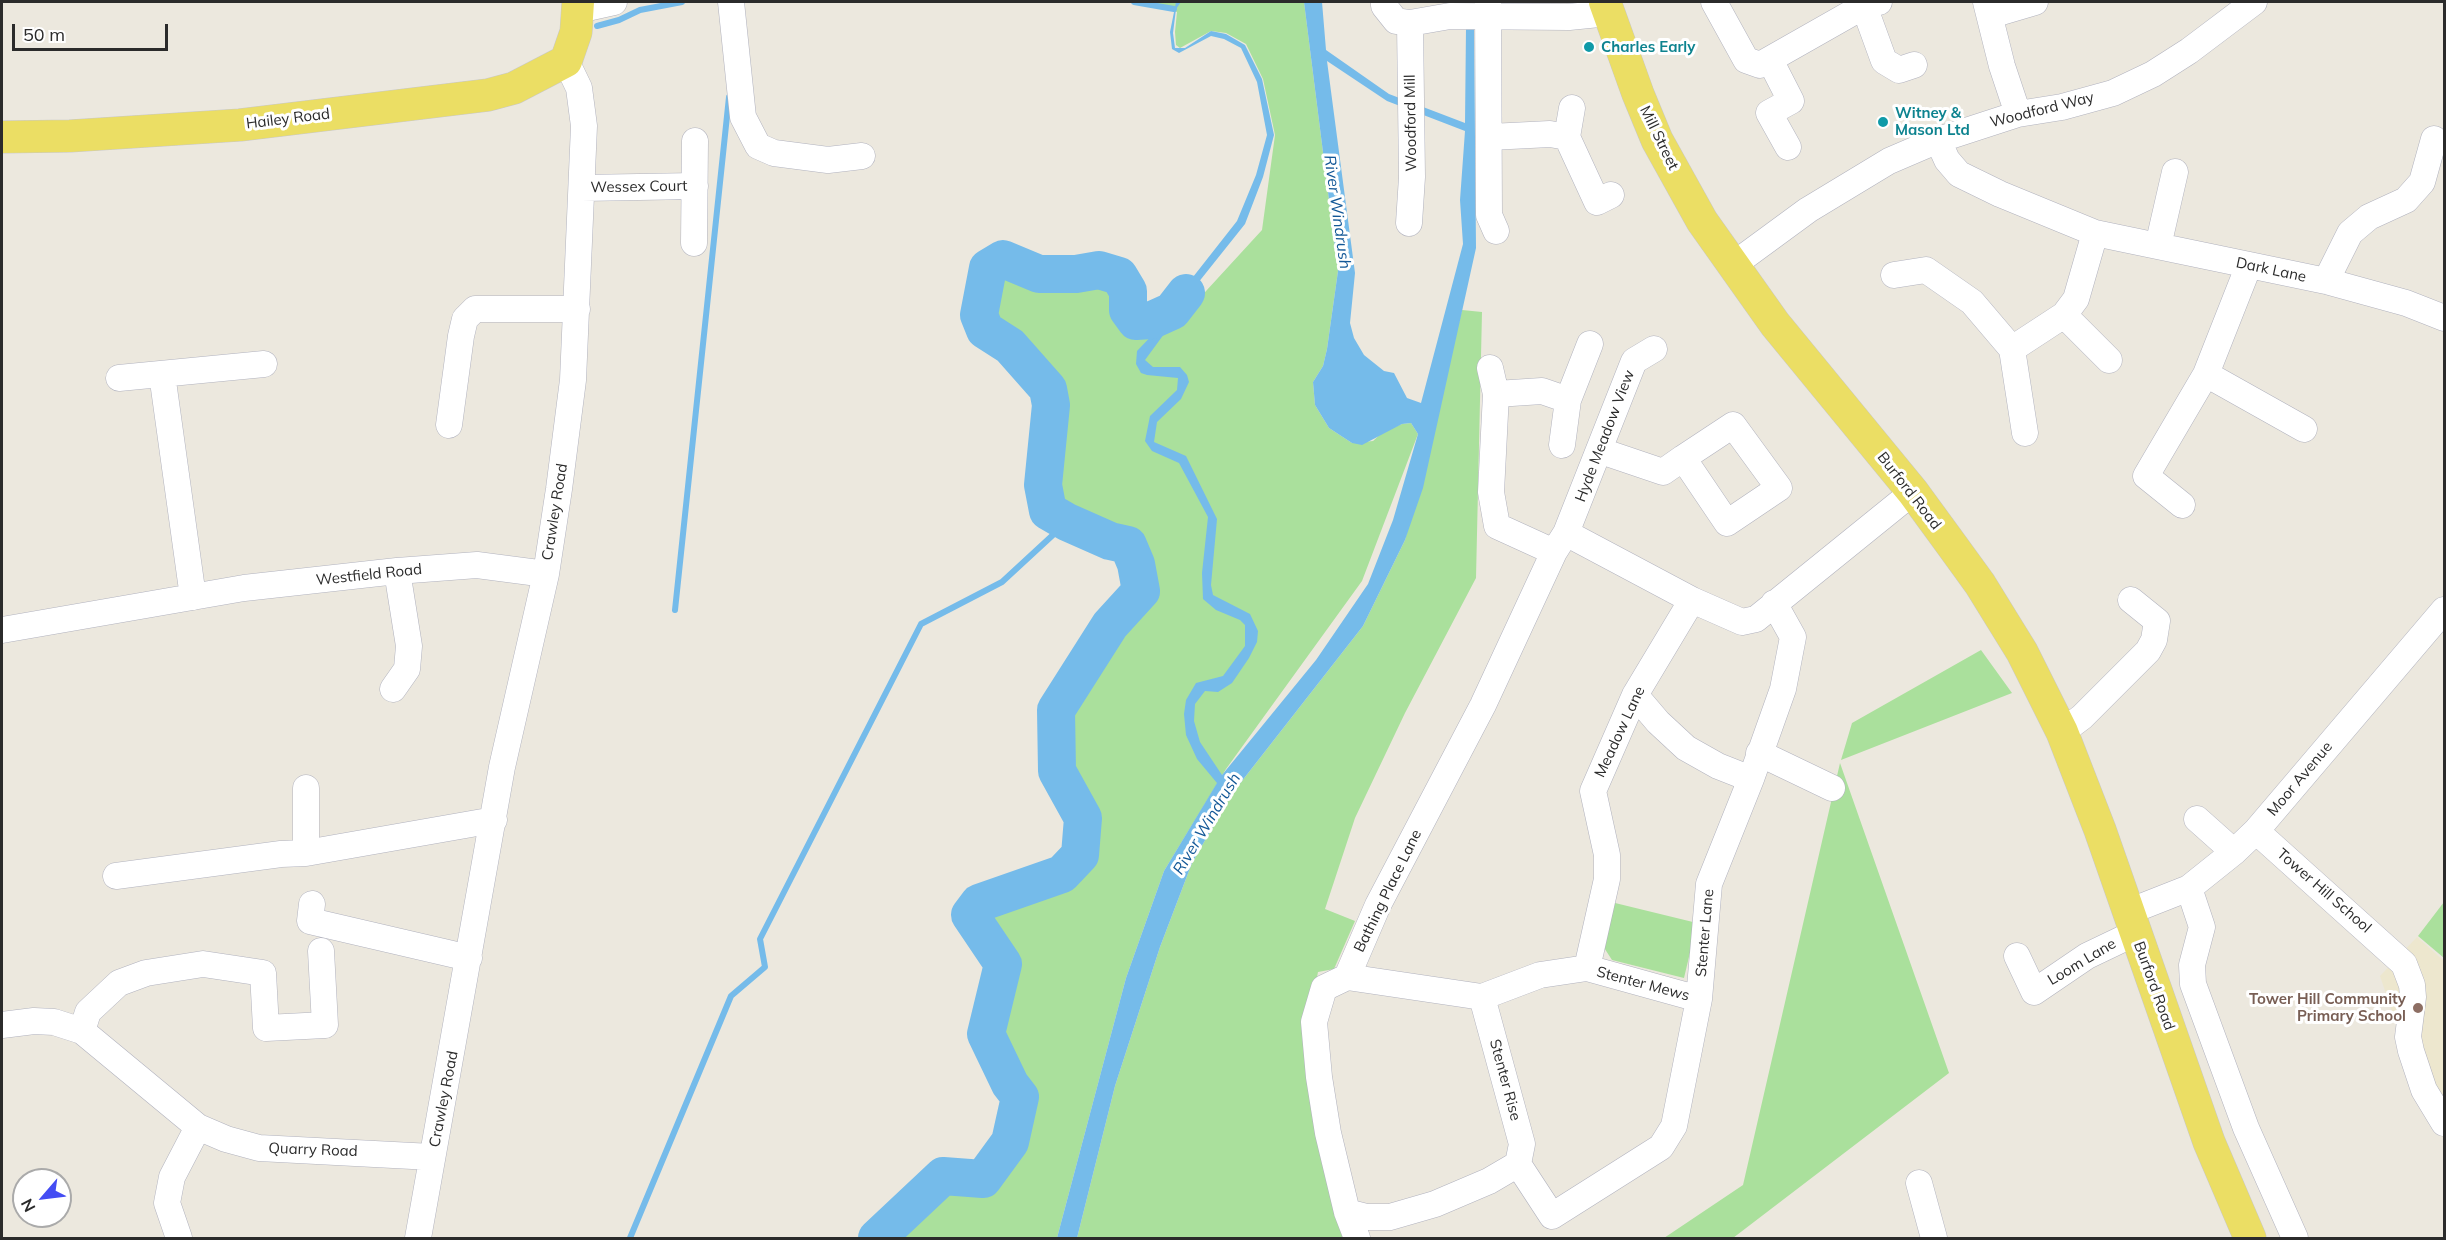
<!DOCTYPE html>
<style>
body{margin:0}
#map{position:relative;width:2446px;height:1240px;overflow:hidden;background:#ece8de;font-family:Mulish,sans-serif}
canvas{display:block}
.frame{position:absolute;inset:0;border:3px solid #2b2b2b;pointer-events:none}
.north{position:absolute;left:12px;top:1168px;width:60px;height:60px;box-sizing:border-box;background:#fff;border:2px solid #aaa;border-radius:50%;rotate:242deg;font-size:16px;font-weight:700;line-height:24px;text-align:center;color:#2b2b2b}
.north::after{content:'';display:block;margin:auto;width:21px;height:27px;background:#444df3;clip-path:polygon(50% 0,100% 100%,50% 72%,0 100%)}
.scale{position:absolute;left:12px;top:24px;width:156px;height:27px;box-sizing:border-box;border:3px solid #2b2b2b;border-top:0;padding-left:8px;font-size:18px;line-height:21px;white-space:nowrap;color:#2b2b2b;-webkit-text-stroke:4px #fff;paint-order:stroke}
</style>
<div id="map">
<canvas width="2446" height="1240"></canvas>
<div class="frame"></div>
<div class="north">N</div>
<div class="scale">50 m</div>
</div>
<script>
const g = document.querySelector('canvas').getContext('2d');
g.lineJoin = 'round';
function paint(path, color) {
  g.fillStyle = color;
  g.fill(path, 'evenodd');
}
function shape(rows) {
  const path = new Path2D();
  for (const r of rows) {
    path.moveTo(r[0], r[1]);
    for (let i = 2; i < r.length; i += 2) path.lineTo(r[i], r[i + 1]);
  }
  return path;
}
function strokePath(path, color, width, dash) {
  g.strokeStyle = color;
  g.lineWidth = width;
  g.lineCap = dash ? 'butt' : 'round';
  g.setLineDash(dash || []);
  g.stroke(path);
}
function drawText(font, color, halo, rows, align = 'center') {
  g.font = font + ' Mulish,sans-serif';
  g.lineWidth = 6;
  g.setLineDash([]);
  g.textBaseline = 'middle';
  g.strokeStyle = halo;
  g.fillStyle = color;
  for (const [text, x, y, turn = 0] of rows) {
    g.save();
    g.translate(x, y);
    g.rotate((+turn || 0) * Math.PI / 180);
    g.textAlign = isNaN(turn) ? turn : align;
    if (halo) g.strokeText(text, 0, 0);
    g.fillText(text, 0, 0);
    g.restore();
  }
}
paint(shape([
 [2417,937,2444,961,2444,1134,2402,1041,2380,976]
]), '#ede7ce');
paint(shape([
 [1149,2,1304,2,1338,271,1327,349,1323,366,1313,382,1315,405,1329,428,1352,443,1373,441,1384,431,1402,424,1411,423,1418,434,1362,581,1226,769,1164,871,1126,978,1057,1238,891,1238,946,1186,987,1186,1020,1149,1031,1095,996,1030,1013,965,982,914,1069,880,1088,859,1094,818,1069,769,1065,713,1151,595,1135,534,1057,503,1053,482,1062,409,1060,387,1018,334,989,314,997,276,1005,271,1043,284,1099,279,1115,285,1121,316,1132,329,1149,328,1184,315,1262,230,1275,135,1263,79,1246,44,1226,33,1211,31,1180,48,1176,45,1175,32,1177,12],
 [1462,310,1482,312,1476,578,1405,713,1355,818,1325,909,1355,921,1334,969,1318,972,1304,1046,1310,1102,1344,1238,1077,1238,1115,1086,1160,947,1192,863,1231,795,1363,626,1405,540],
 [1981,650,2012,693,1841,760,1852,723],
 [1840,763,1949,1073,1733,1238,1664,1238,1743,1185],
 [1611,902,1697,923,1684,978,1612,960,1601,943],
 [2444,902,2444,958,2418,936]
]), '#aae09c');
paint(shape([
 [1176,2,1181,2,1176,9,1173,33,1175,48,1185,48,1211,31,1226,34,1245,45,1262,79,1274,135,1263,177,1245,224,1174,313,1167,330,1145,360,1153,367,1180,367,1187,375,1189,382,1181,399,1157,422,1154,442,1186,456,1217,519,1211,585,1213,595,1250,614,1258,631,1257,642,1249,658,1232,683,1218,692,1205,691,1195,704,1194,721,1200,742,1222,775,1316,660,1368,584,1393,520,1418,434,1411,423,1402,424,1362,445,1352,443,1329,428,1315,405,1313,382,1323,366,1327,349,1338,271,1304,2,1322,2,1326,50,1389,94,1465,123,1466,28,1455,2,1465,2,1474,28,1476,248,1423,488,1405,540,1363,626,1231,795,1192,863,1160,947,1115,1086,1077,1238,1057,1238,1126,978,1164,871,1217,783,1197,759,1186,735,1184,714,1186,700,1196,683,1223,676,1245,646,1245,625,1240,620,1216,610,1203,599,1202,573,1208,517,1179,463,1152,451,1145,441,1150,416,1177,390,1178,378,1147,375,1141,373,1136,364,1137,351,1162,325,1159,320,1146,326,1144,318,1171,305,1237,221,1256,175,1267,135,1257,82,1241,48,1224,39,1211,36,1179,53,1172,49,1170,32],
 [1327,61,1387,101,1465,131,1460,200,1463,244,1421,403,1407,398,1394,373,1384,371,1364,355,1354,338,1350,323,1355,273]
]), '#75bbea');
strokePath(shape([
 [1134,2,1174,9],
 [597,26,619,20,640,10,682,2],
 [675,610,729,97],
 [630,1238,731,996,765,967,760,939,921,624,1002,582,1067,522]
]), '#75bbea', 6);
strokePath(shape([
 [877,1238,943,1176,983,1179,1010,1142,1020,1097,1010,1084,986,1034,1003,964,970,915,979,903,1062,874,1080,855,1083,818,1057,771,1056,710,1110,625,1141,591,1136,564,1128,545,1110,541,1067,522,1048,511,1043,485,1051,405,1048,389,1010,346,985,330,979,315,988,268,1003,259,1039,274,1076,274,1099,270,1119,276,1128,291,1128,310,1136,321,1152,320,1172,311,1186,293]
]), '#75bbea', 38);
const minor = shape([
 [731,2,743,117,758,146,774,153,828,160,862,156],
 [1384,2,1384,6,1396,21,1410,23,1450,16,1569,17,1609,13],
 [1488,2,1489,215,1496,231],
 [1714,2,1746,60,1760,65,1864,6,1879,2],
 [1986,2,2002,66,2018,114],
 [1864,6,1884,61,1899,70,1914,65],
 [578,10,614,2],
 [1991,15,2035,2],
 [1770,60,1791,101,1769,113,1788,147],
 [1490,137,1550,134,1567,137,1597,202,1611,195],
 [1567,137,1572,108],
 [1938,140,1947,160,1959,174,2000,194,2095,233,2326,281,2406,303,2444,318],
 [582,188,695,186],
 [1409,223,1412,177,1410,23],
 [694,243,695,141],
 [2158,246,2175,172],
 [1733,265,1808,210,1889,161,1938,140,2018,114,2062,107,2113,93,2153,74,2189,51,2254,2],
 [1894,275,1926,270,1972,302,2012,349,2025,433],
 [2326,281,2350,233,2369,217,2406,200,2422,182,2434,139],
 [2064,315,2109,360],
 [2012,349,2064,315,2076,299,2095,233],
 [1490,368,1496,394,1491,492,1497,526,1554,552],
 [162,374,193,597],
 [2206,374,2304,429],
 [119,378,264,364],
 [1496,394,1542,391,1568,400],
 [449,425,461,336,465,319,475,309,577,309],
 [1562,445,1568,400,1590,344],
 [1601,451,1663,472,1683,458,1733,425,1779,488,1727,523,1683,458],
 [2182,505,2146,476,2206,374,2249,265],
 [1566,533,1634,361,1654,349],
 [2,630,244,588,397,571,477,565,546,574],
 [393,689,407,669,409,646,397,571],
 [1635,695,1658,722,1686,748,1718,766,1751,779],
 [2062,732,2082,717,2148,651,2154,640,2157,621,2131,600],
 [1759,753,1832,788],
 [306,788,306,853],
 [2197,819,2234,852],
 [2256,831,2404,964,2412,985,2413,997,2408,1037,2411,1051,2424,1090,2444,1123],
 [116,876,281,854,306,853,494,820],
 [2189,888,2202,927,2192,965,2193,984,2246,1128,2295,1238],
 [312,904,310,921,469,958],
 [2128,912,2189,888,2234,852,2256,831,2444,610],
 [2017,956,2034,992,2087,956,2135,933],
 [1587,968,1699,999],
 [1347,977,1482,997,1540,975,1587,968,1607,879,1607,855,1593,791,1635,695,1692,600,1742,622,1756,619,1913,492],
 [1482,997,1522,1144,1518,1164],
 [2,1025,34,1021,54,1022,82,1031,198,1127,226,1139,259,1148,432,1157],
 [82,1031,88,1012,119,983,146,973,203,964,263,973,266,1028,325,1025,321,951],
 [1518,1164,1552,1216,1661,1147,1674,1126,1699,999,1709,884,1751,779,1783,689,1793,637,1774,603],
 [1919,1183,1934,1238],
 [1347,1212,1367,1217,1390,1217,1435,1204,1489,1181,1518,1164],
 [179,1238,167,1203,172,1177,198,1127],
 [418,1238,502,767,546,574,559,489,573,380,584,126,579,88,566,61],
 [1357,1238,1347,1212,1328,1133,1319,1077,1314,1022,1324,988,1347,977,1378,905,1483,705,1554,552,1566,533,1692,600]
]);
const major = shape([
 [1605,2,1638,94,1657,140,1702,221,1775,324,1913,492,1951,544,1980,584,2022,652,2062,732,2100,830,2209,1142,2250,1238],
 [2,137,70,136,240,125,488,95,514,88,566,61,576,32,578,2]
]);
strokePath(minor, '#b1b2be', 27);
strokePath(major, '#c8c8c8', 33);
strokePath(minor, '#fff', 26);
strokePath(major, '#ebde64', 32);
for (const [x, y, r, color] of [
 [1589,47,6,"#0f9aa8"],
 [1883,122,6,"#0f9aa8"],
 [2418,1008,6,"#8d6e63"]
]) {
  const dot = new Path2D();
  dot.arc(x, y, r, 0, 2 * Math.PI);
  g.fillStyle = color;
  g.fill(dot);
  strokePath(dot, '#fff', 2);
}
drawText('bold 15px', '#0d838f', '#fff', [
 ["Charles Early",1601,47],
 ["Witney &",1895,113],
 ["Mason Ltd",1895,130]
], 'left');
drawText('15px', '#2b2b2b', '#fff', [
 ["Woodford Way",2042,110,-14],
 ["Hailey Road",288,119,-7],
 ["Woodford Mill",1411,123,-91],
 ["Mill Street",1659,138,64],
 ["Wessex Court",639,187,-1],
 ["Dark Lane",2271,270,12],
 ["Hyde Meadow View",1605,436,-69],
 ["Burford Road",1909,491,52],
 ["Crawley Road",555,512,-81],
 ["Westfield Road",369,575,-6],
 ["Meadow Lane",1620,732,-65],
 ["Moor Avenue",2300,779,-50],
 ["Bathing Place Lane",1388,891,-64],
 ["Tower Hill School",2324,891,41],
 ["Stenter Lane",1705,933,-85],
 ["Loom Lane",2082,962,-31],
 ["Stenter Mews",1643,984,15],
 ["Burford Road",2154,986,70],
 ["Stenter Rise",1505,1080,75],
 ["Crawley Road",444,1099,-79],
 ["Quarry Road",313,1150,2]
]);
drawText('bold 15px', '#785e54', '#fff', [
 ["Tower Hill Community",2406,999],
 ["Primary School",2406,1016]
], 'right');
drawText('italic 16px', '#135897', '#fff', [
 ["River Windrush",1337,212,82],
 ["River Windrush",1207,824,-59]
]);
</script>
